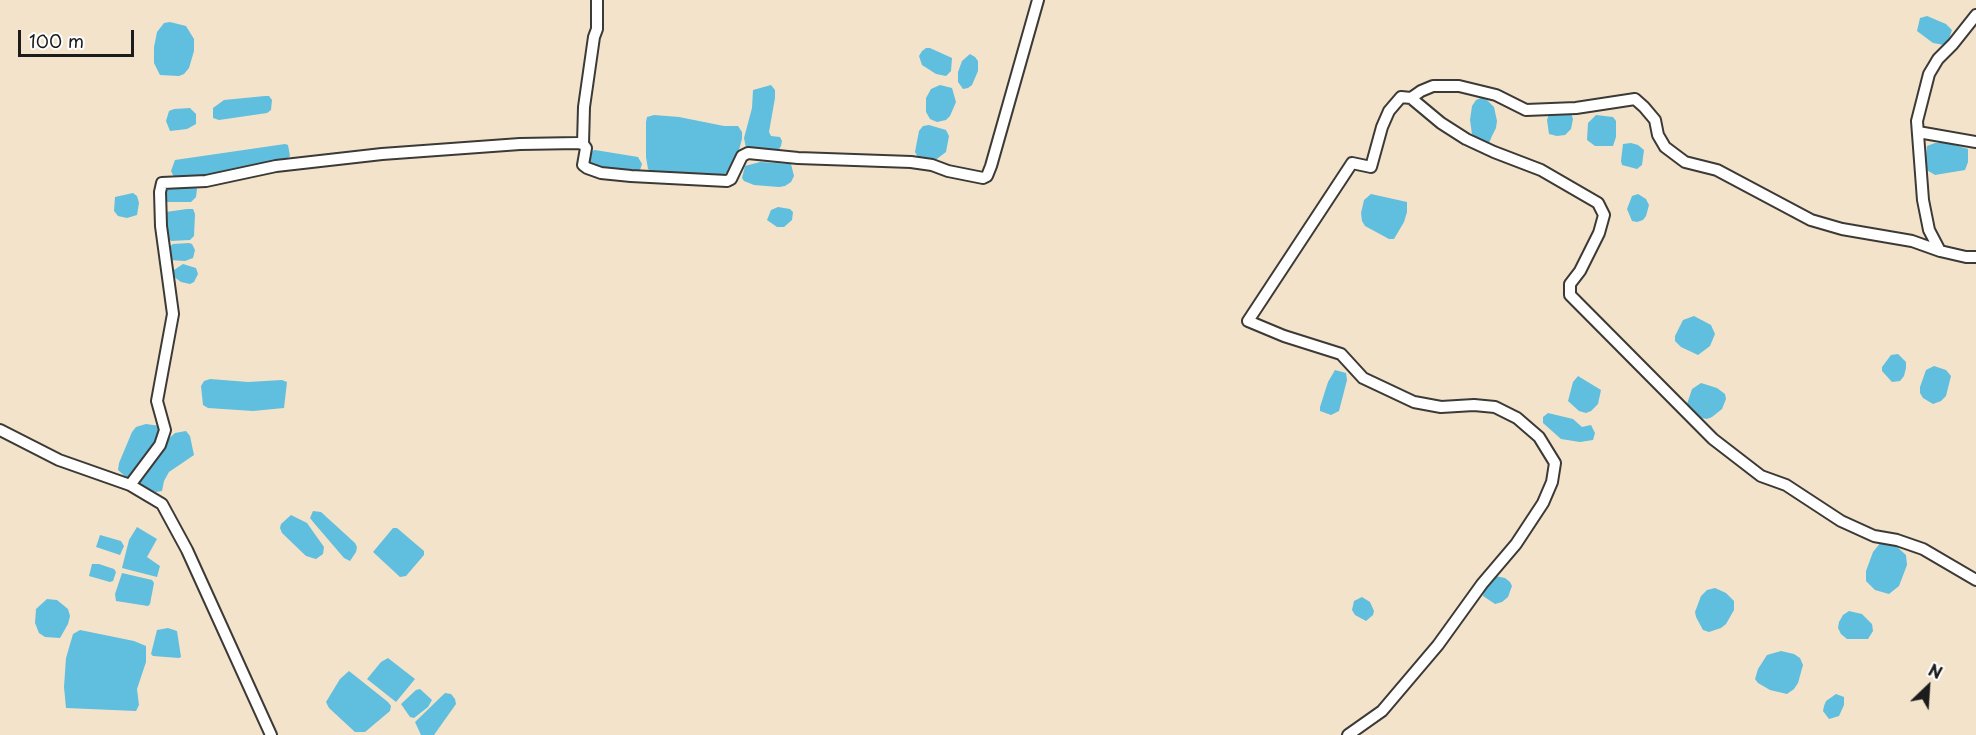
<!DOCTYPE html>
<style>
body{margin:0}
#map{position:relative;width:1976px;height:735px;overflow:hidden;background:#f3e3ca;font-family:"Playpen Sans",sans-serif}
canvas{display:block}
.north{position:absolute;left:1898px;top:657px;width:60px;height:60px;-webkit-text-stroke:4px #fff;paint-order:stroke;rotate:25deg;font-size:16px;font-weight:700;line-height:24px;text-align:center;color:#1c1c1c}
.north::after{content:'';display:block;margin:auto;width:21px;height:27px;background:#1c1c1c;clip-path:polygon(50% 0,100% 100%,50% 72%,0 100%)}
.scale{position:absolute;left:18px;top:30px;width:116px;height:27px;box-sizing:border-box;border:3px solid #1c1c1c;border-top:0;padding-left:8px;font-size:18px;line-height:21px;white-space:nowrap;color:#1c1c1c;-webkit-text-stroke:4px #fff;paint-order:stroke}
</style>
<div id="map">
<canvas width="1976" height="735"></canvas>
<div class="north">N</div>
<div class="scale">100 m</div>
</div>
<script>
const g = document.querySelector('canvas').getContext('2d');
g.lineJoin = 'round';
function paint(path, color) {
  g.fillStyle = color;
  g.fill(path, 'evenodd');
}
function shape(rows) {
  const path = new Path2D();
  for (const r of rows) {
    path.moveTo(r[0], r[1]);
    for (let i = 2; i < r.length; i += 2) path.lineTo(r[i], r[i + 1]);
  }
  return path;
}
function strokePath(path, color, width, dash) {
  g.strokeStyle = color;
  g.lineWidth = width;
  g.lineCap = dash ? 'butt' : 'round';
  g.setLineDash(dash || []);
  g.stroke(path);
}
paint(shape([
 [1927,16,1946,24,1952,30,1948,42,1944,45,1933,43,1917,31,1920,18],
 [170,22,186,26,194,39,194,51,189,68,184,74,179,76,160,75,154,63,154,47,157,32,164,23],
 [926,48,930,48,952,58,951,71,946,76,936,74,922,65,919,56,922,51],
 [970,54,975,57,978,61,978,71,972,85,968,88,963,89,958,82,958,72,962,61],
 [771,85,775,90,775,98,769,132,771,136,780,137,782,141,781,146,778,151,757,151,746,148,744,138,752,108,753,90],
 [940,85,952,88,956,102,950,116,946,120,937,122,930,119,926,112,926,98,931,89],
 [265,96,269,96,272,100,271,110,267,113,219,120,213,118,213,108,224,100],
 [1481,98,1487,100,1494,107,1497,121,1496,128,1492,136,1489,143,1485,144,1472,134,1470,120,1472,106,1476,100],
 [190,108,196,114,196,124,187,129,170,131,166,121,169,111,174,109],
 [1550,111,1571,113,1573,119,1571,129,1565,135,1557,136,1549,134,1547,120],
 [654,115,679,117,724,126,738,126,742,132,742,139,737,157,727,173,721,175,655,173,648,169,646,157,646,122,647,117],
 [1596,115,1613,117,1616,121,1616,137,1613,146,1595,146,1587,140,1588,123],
 [929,125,946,130,949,136,946,152,934,161,918,157,915,152,919,131,923,126],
 [1631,143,1638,145,1644,150,1642,165,1637,169,1622,165,1621,161,1623,144],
 [1935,143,1948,143,1968,149,1968,162,1965,170,1935,175,1925,169,1927,146],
 [285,144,288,145,290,156,283,163,184,178,176,178,173,175,171,171,175,160],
 [595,150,638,157,642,164,640,170,637,172,605,170,588,165,589,152],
 [760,162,791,164,794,176,791,182,785,186,779,187,754,185,744,181,742,178,745,166],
 [194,185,197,189,196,197,191,202,165,202,163,191,167,186],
 [133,193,137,196,139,203,137,215,127,218,118,216,114,211,115,197],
 [1371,194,1407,202,1407,212,1404,222,1394,239,1389,239,1365,226,1362,221,1361,213,1364,200],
 [1638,194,1646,199,1649,205,1646,216,1643,220,1637,222,1632,221,1627,209,1632,196],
 [778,207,790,209,793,212,792,220,784,227,777,227,767,220,771,210],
 [187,209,193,209,195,214,194,236,190,240,171,241,167,237,166,212],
 [189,243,192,244,195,250,193,258,185,261,169,260,169,247,173,244],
 [183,264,196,268,198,274,194,282,190,284,181,282,173,276,174,270],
 [1694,316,1711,325,1715,334,1710,346,1698,355,1681,347,1675,341,1675,336,1683,320],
 [1898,354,1906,362,1906,368,1904,376,1900,381,1892,382,1882,371,1882,367,1891,355],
 [1934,366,1946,370,1951,376,1946,396,1941,401,1933,404,1923,398,1920,393,1920,387,1926,370],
 [1335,370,1346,373,1347,380,1339,411,1331,415,1320,411,1320,407,1328,382],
 [1578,376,1601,390,1598,404,1591,411,1586,413,1579,411,1568,401,1573,382],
 [210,379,248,382,282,380,287,382,284,408,253,411,208,408,203,405,201,386,204,381],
 [1701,383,1717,388,1725,394,1726,399,1722,409,1712,417,1707,419,1702,418,1692,412,1687,404,1692,389],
 [1548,413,1573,419,1582,427,1591,425,1595,433,1593,440,1580,442,1561,439,1543,423,1543,417],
 [146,424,160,426,162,434,132,477,128,479,118,470,119,463,132,432,136,427],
 [186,431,190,436,194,455,169,472,164,481,162,491,156,492,141,486,139,482,165,442,175,433],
 [313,511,321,512,355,543,357,547,356,552,350,561,344,558,314,523,310,518],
 [291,515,307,523,324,547,323,554,316,559,306,556,282,533,280,528,281,524],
 [137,527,157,539,147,557,160,566,157,577,122,568,129,540],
 [393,528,397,528,424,551,424,555,406,576,400,577,373,552],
 [100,535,121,541,124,546,120,555,96,547],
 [1881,542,1895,545,1906,555,1907,565,1899,586,1889,594,1875,590,1866,581,1866,571,1873,552],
 [92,564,99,564,114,569,116,572,113,581,110,582,89,576],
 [122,573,152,580,154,583,150,604,148,606,116,601,115,594],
 [1495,576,1505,578,1510,582,1512,586,1508,597,1502,602,1495,604,1483,596,1485,586],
 [1715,588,1726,593,1734,601,1734,610,1726,624,1721,628,1709,632,1703,630,1696,617,1695,612,1701,596,1707,590],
 [1362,597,1370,602,1374,611,1373,615,1366,621,1355,615,1352,610,1354,601],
 [47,599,57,600,68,609,70,616,68,624,60,638,45,637,39,633,35,623,36,609],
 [1849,611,1862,614,1872,624,1873,631,1868,639,1847,639,1841,634,1838,628,1839,622,1843,615],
 [168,628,177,631,181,657,179,658,153,656,151,654,157,630],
 [80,630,134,641,146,646,146,662,137,689,139,705,136,711,66,708,64,687,66,658,73,634],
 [1781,651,1794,654,1800,658,1803,665,1798,683,1794,689,1787,694,1770,690,1758,683,1755,679,1758,669,1767,655],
 [388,658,415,679,396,702,367,679,381,662],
 [349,671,388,702,391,706,390,711,365,732,355,732,329,708,326,702,340,679],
 [420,689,432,700,428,707,414,718,410,717,401,704,416,690],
 [445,693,451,694,455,699,456,704,434,735,421,735,415,722],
 [1836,694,1844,697,1844,705,1839,716,1829,719,1823,711,1824,706,1826,701]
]), '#60bede');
const minor = shape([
 [1976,15,1953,44,1938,59,1929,74,1917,121,1923,200,1929,230,1940,251,1966,257,1976,257],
 [1411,98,1421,91,1433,86,1459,86,1496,95,1526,110,1576,108,1635,99,1644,107,1655,120,1658,135,1665,147,1685,162,1717,170,1811,220,1842,229,1912,241,1940,251],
 [1918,132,1976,142],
 [583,144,584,107,594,37,597,29,597,0],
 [0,430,59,460,130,485,162,504,187,550,271,735],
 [130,485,160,445,165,430,157,401,173,314,161,226,160,192,162,183,206,181,276,166,382,154,520,144,578,143,583,144,586,148,583,165,587,168,601,173,631,176,727,181,731,179,742,156,748,153,798,158,911,162,932,165,948,171,983,178,987,176,991,166,1038,0],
 [1348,735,1382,711,1438,645,1482,584,1516,544,1543,503,1552,482,1555,463,1539,437,1517,418,1495,407,1474,405,1441,407,1414,402,1363,378,1341,354,1284,336,1248,321,1352,163,1371,167,1382,127,1389,111,1401,97,1411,98,1441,123,1466,139,1494,152,1541,170,1598,203,1604,215,1599,233,1580,271,1570,284,1570,295,1713,439,1761,476,1786,485,1841,521,1874,536,1897,540,1923,549,1976,580]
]);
strokePath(minor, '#3c3a36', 14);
strokePath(minor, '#fff', 10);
</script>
